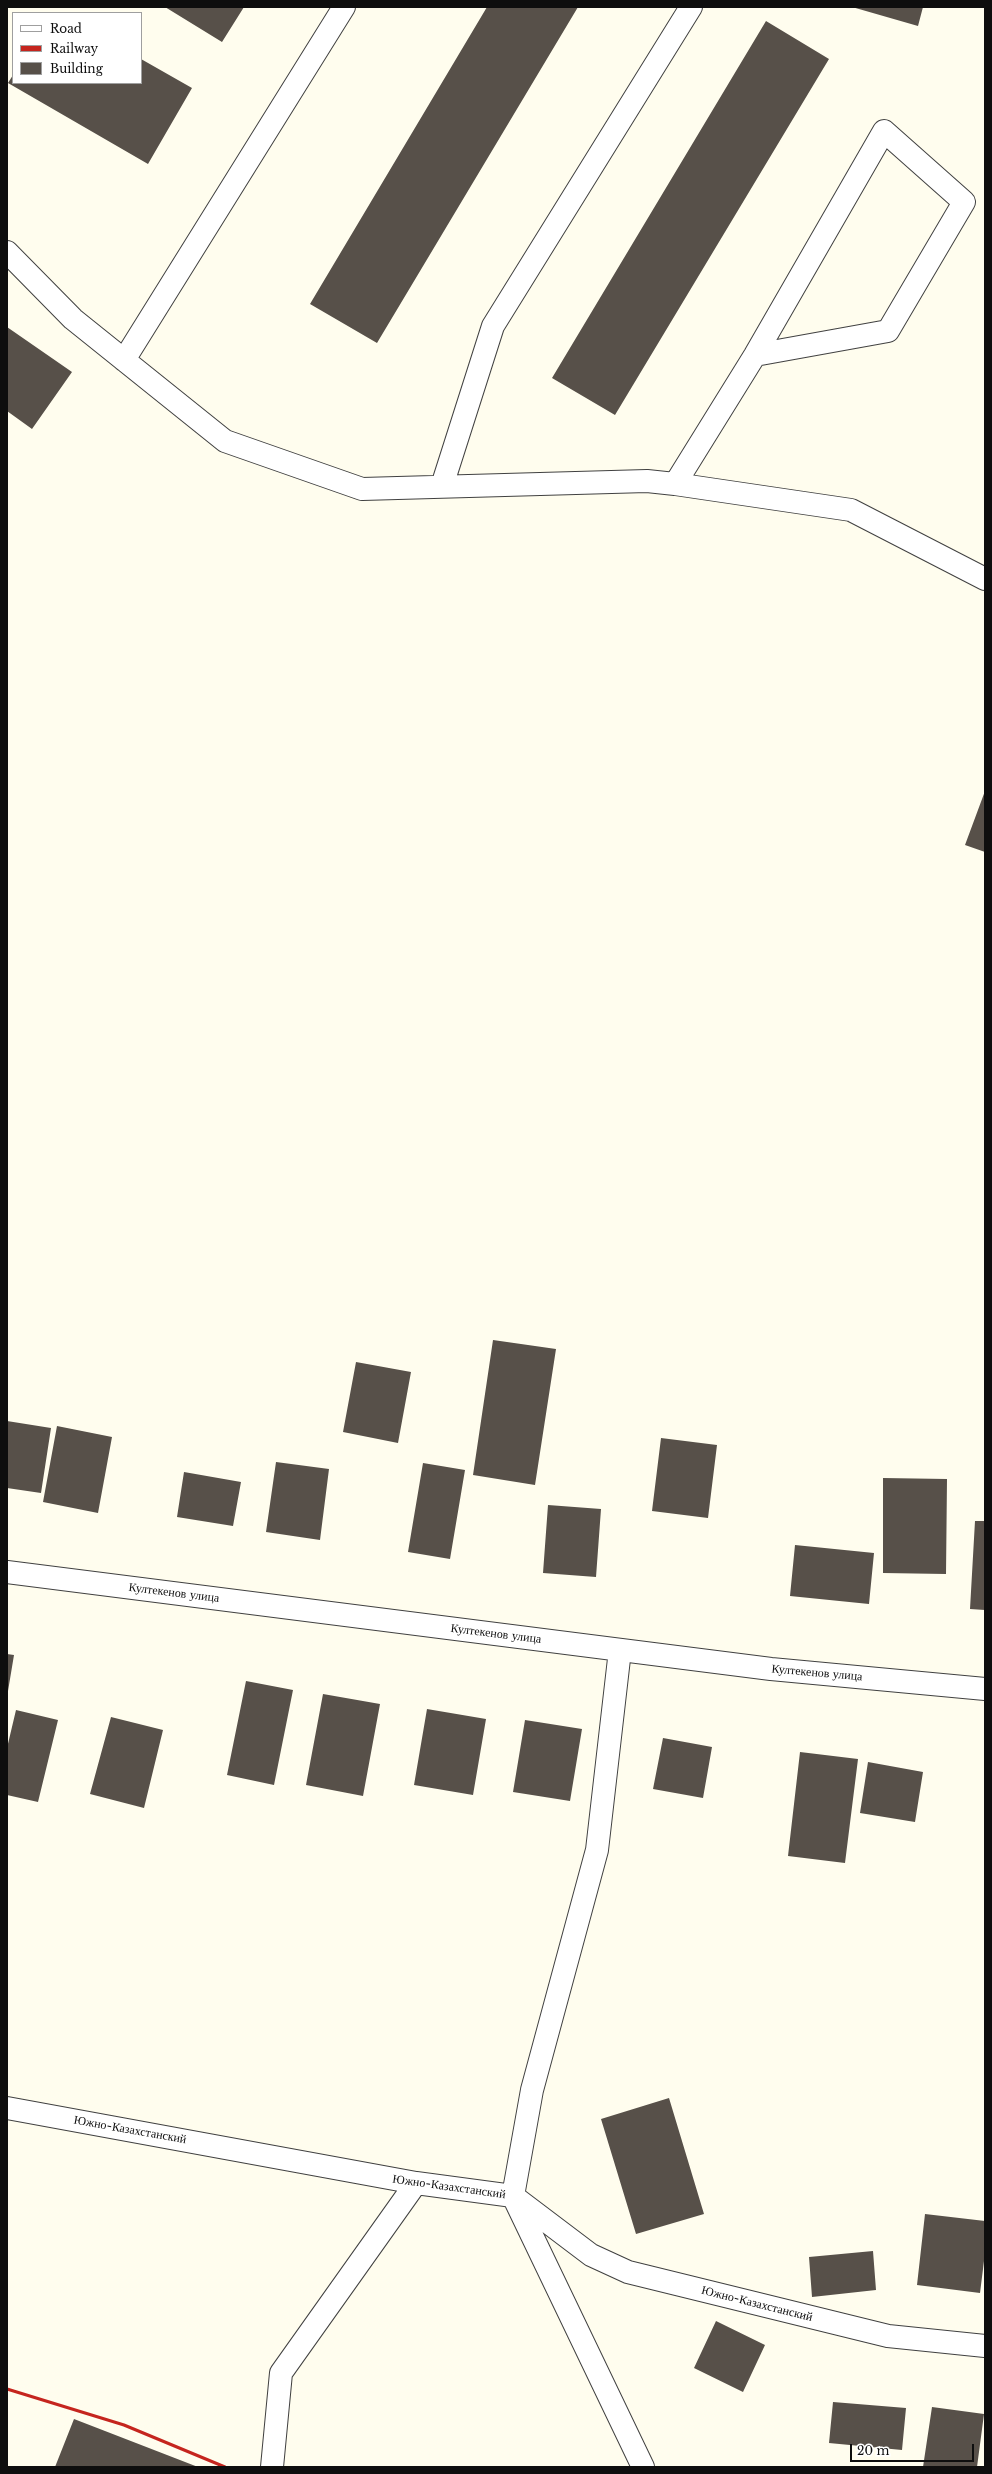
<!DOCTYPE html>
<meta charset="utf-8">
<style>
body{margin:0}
#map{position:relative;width:992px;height:2474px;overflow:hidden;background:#fffdee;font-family:"Libre Baskerville",serif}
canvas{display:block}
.frame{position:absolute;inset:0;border:8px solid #0e0e0e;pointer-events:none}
.legend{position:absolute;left:12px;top:12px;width:130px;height:72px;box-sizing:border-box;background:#fff;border:1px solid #9f9f9f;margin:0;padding:5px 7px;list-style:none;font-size:12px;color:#0e0e0e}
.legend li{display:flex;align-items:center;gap:8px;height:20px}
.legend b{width:20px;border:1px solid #9f9f9f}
.scale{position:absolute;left:850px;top:2444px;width:124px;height:18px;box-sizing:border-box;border:2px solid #0e0e0e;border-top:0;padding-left:5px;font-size:12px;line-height:14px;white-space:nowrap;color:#0e0e0e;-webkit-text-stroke:3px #fff;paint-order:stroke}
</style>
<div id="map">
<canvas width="992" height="2474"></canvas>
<div class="frame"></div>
<ul class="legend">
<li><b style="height:5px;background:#fff"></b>Road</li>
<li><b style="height:5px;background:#c5251e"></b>Railway</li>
<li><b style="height:11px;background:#575049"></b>Building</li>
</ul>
<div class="scale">20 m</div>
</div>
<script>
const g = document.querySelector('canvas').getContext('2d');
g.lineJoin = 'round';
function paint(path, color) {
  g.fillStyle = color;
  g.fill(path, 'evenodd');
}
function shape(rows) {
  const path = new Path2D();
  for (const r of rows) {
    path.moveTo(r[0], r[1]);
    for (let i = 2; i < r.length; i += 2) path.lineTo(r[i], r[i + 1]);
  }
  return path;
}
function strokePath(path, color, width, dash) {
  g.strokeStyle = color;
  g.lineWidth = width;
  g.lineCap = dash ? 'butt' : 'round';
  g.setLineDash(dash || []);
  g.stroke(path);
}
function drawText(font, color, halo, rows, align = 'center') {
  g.font = font + ' "Libre Baskerville",serif';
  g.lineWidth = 4;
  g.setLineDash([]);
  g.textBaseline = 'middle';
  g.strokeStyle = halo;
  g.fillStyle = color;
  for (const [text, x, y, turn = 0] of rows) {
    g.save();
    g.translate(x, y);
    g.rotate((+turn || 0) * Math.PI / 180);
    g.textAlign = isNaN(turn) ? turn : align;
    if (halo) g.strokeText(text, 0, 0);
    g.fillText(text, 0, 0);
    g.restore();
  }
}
paint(shape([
 [165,7,244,7,222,42],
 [487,7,578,7,377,343,310,304],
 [852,7,923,7,918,26],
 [766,21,829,59,615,415,552,378],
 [141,59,192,88,148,164,8,83,13,75,13,83,141,83],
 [7,327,72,372,32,429,7,411],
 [985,791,985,852,965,845],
 [493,1340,556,1349,535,1485,473,1475],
 [356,1362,411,1372,398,1443,343,1432],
 [7,1421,51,1428,41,1493,7,1488],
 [57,1426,112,1437,98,1513,43,1502],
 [661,1438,717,1445,708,1518,652,1511],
 [276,1462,329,1469,320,1540,266,1532],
 [423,1463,465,1470,450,1559,408,1552],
 [184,1472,241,1482,233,1526,177,1517],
 [883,1478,947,1479,946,1574,883,1573],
 [548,1505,601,1509,596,1577,543,1573],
 [975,1521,985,1521,985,1610,970,1609],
 [795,1545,874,1553,869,1604,790,1596],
 [7,1654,14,1655,8,1691,7,1691],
 [246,1681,293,1690,274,1785,227,1775],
 [323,1694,380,1704,363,1796,306,1785],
 [427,1709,486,1719,473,1795,414,1785],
 [16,1710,58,1720,38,1802,7,1795,7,1748],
 [111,1717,163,1730,144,1808,90,1794],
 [525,1720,582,1729,570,1801,513,1792],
 [663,1738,712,1747,703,1798,653,1789],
 [800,1752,858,1759,845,1863,788,1856],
 [868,1762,923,1772,915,1822,860,1813],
 [669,2098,704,2214,636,2234,601,2119],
 [925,2214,985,2221,985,2253,980,2293,917,2285],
 [873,2251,876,2290,812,2297,809,2257],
 [716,2321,765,2345,743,2392,694,2368],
 [833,2402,906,2408,902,2450,829,2443],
 [932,2407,984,2414,977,2467,923,2467],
 [74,2419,198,2467,55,2467]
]), '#575049');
const minor = shape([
 [7,252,73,319,225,441,362,489,647,481,675,484,851,510,985,579],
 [124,360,344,7],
 [675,484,755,355,884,131,964,202,888,331,755,355],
 [442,486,493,326,691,7],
 [7,1572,771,1669,985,1689],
 [620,1650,597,1850,532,2090,513,2196,643,2467],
 [7,2108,416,2183,513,2196,591,2255,628,2272,888,2336,985,2346],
 [272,2467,281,2373,416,2183]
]);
strokePath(minor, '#414141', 24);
strokePath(minor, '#fff', 22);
strokePath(shape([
 [7,2389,124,2425,225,2467]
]), '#c5251e', 3);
drawText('12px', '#0e0e0e', '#fff', [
 ["Култекенов улица",174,1593,7],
 ["Култекенов улица",496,1634,7],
 ["Култекенов улица",817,1673,5],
 ["Южно-Казахстанский",130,2130,10],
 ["Южно-Казахстанский",449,2187,8],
 ["Южно-Казахстанский",757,2304,14]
]);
</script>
